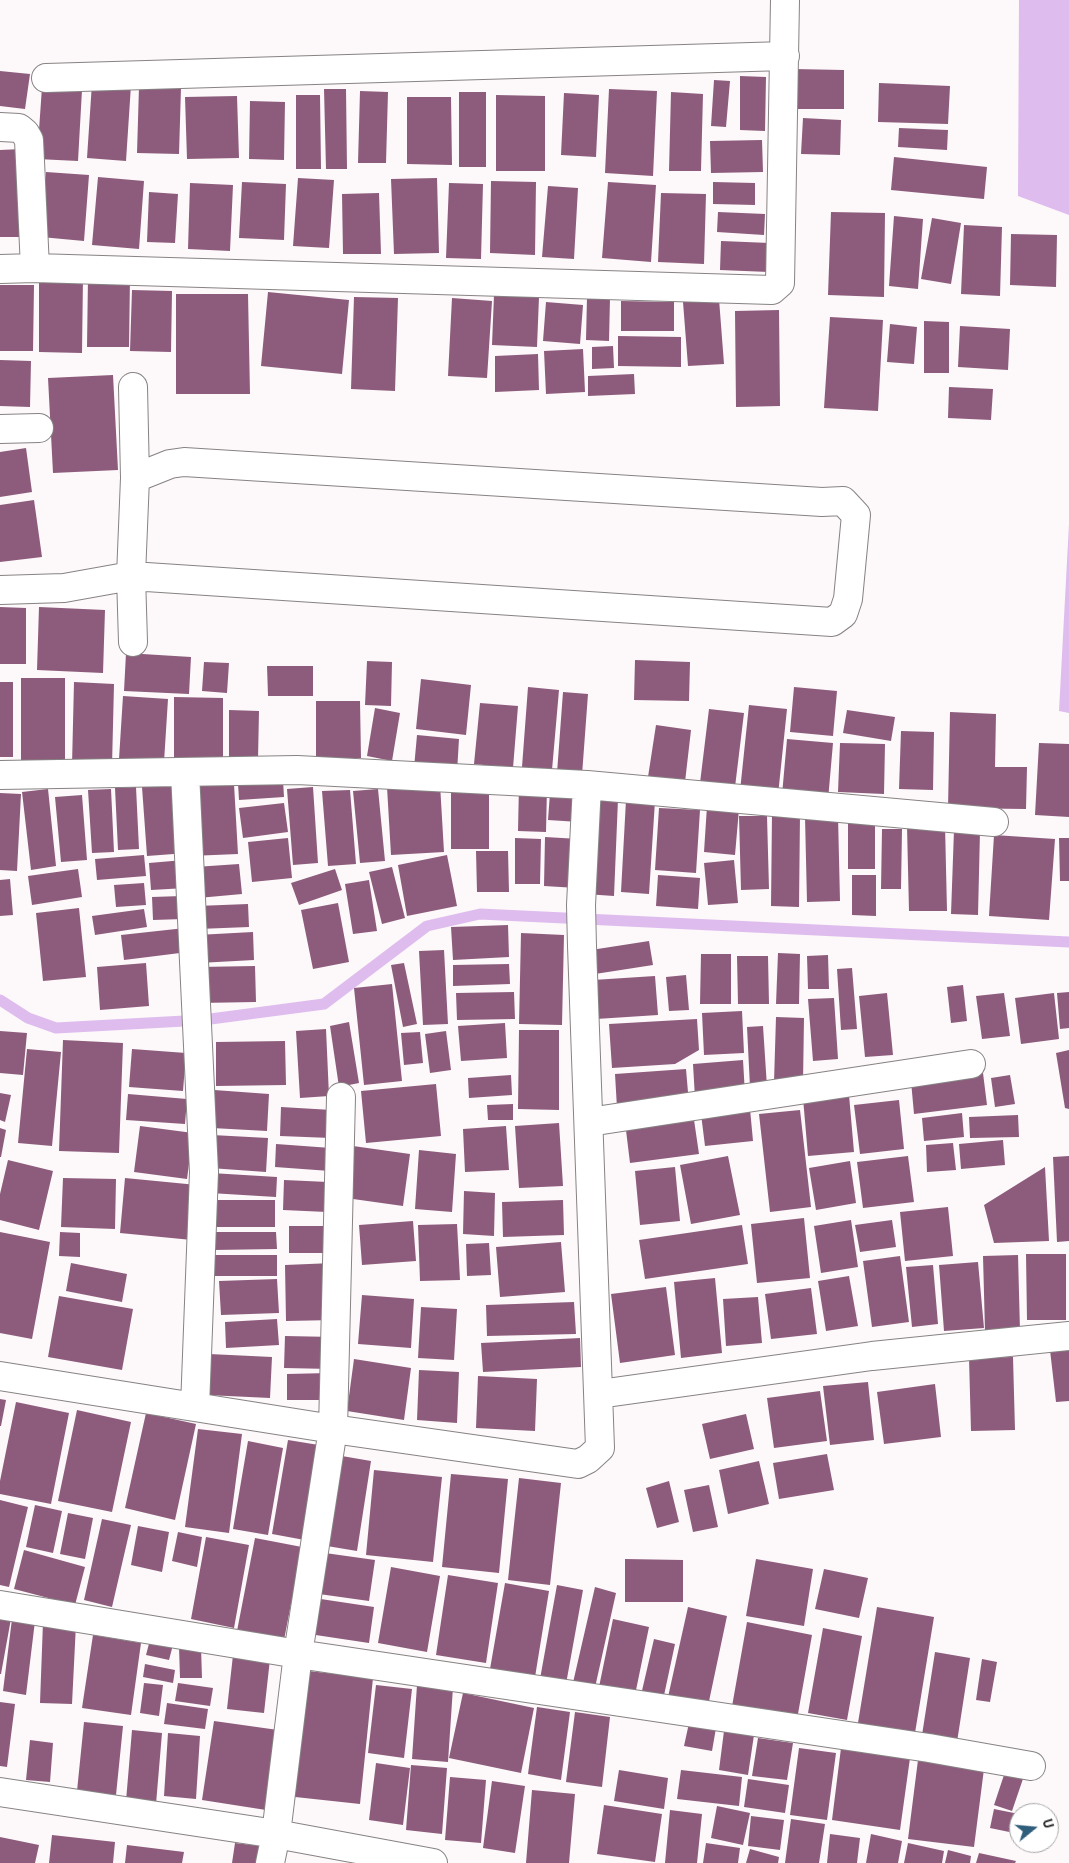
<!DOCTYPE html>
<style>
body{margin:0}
#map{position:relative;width:1069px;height:1863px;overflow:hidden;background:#fdf8f9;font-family:"Alegreya Sans",sans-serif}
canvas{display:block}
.north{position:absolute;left:1009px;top:1803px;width:50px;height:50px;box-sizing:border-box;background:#fff;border:1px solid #a6a6a6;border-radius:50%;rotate:73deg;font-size:14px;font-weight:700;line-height:20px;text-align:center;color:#212020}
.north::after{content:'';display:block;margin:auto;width:18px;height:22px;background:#2f5e7d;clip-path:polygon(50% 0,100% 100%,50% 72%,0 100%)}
</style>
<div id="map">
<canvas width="1069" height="1863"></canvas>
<div class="north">U</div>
</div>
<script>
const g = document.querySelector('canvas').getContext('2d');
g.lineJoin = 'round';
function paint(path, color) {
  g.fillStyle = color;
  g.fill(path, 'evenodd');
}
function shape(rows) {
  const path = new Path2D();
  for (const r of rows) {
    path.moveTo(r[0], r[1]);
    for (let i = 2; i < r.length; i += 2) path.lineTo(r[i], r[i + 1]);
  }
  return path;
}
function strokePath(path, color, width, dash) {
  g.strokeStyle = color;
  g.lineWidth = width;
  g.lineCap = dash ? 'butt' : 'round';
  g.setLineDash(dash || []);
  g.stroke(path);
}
paint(shape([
 [1019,0,1069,0,1069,215,1018,196],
 [1069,524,1069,713,1059,711]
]), '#debcee');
strokePath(shape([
 [0,1000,28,1018,56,1028,203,1020,324,1004,427,926,480,914,1069,942]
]), '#debcee', 11);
paint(shape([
 [793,69,844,70,844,109,792,109],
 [0,71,30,74,25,109,0,106],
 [740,76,766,77,765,131,740,130],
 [714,80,730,81,726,127,711,126],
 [92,83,131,85,126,161,87,158],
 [879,83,950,86,948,124,878,122],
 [42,87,82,90,78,161,37,159],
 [139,87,181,88,179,154,137,153],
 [324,89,346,89,347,169,326,169],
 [609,89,657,91,653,176,605,173],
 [360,91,388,92,386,163,358,163],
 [459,92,486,92,486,167,459,167],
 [671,92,703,94,701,171,669,171],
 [564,93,599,95,596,157,561,155],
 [296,95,320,95,321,169,296,169],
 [496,95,545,96,545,171,496,171],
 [237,96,239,158,187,159,185,97],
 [407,97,451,97,452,165,407,164],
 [250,101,285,102,284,160,249,159],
 [803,118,841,120,840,155,801,154],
 [899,128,948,130,947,150,898,147],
 [762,140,763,172,711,173,710,141],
 [22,149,24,237,0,237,0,150],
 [894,157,987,167,984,199,891,190],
 [46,172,89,175,84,241,41,237],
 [98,177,144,181,139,249,92,245],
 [298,178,334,180,329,248,293,246],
 [437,178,439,253,394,254,391,179],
 [491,181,536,182,535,255,490,253],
 [242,182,286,184,284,240,239,238],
 [608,182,656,185,651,262,602,258],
 [713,182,755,183,755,205,713,204],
 [190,183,233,185,230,251,188,249],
 [449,183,483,184,481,259,446,258],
 [548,186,578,188,574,259,542,257],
 [149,192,178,194,175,243,147,242],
 [379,193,381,254,343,254,342,194],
 [661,193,706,194,704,264,658,262],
 [718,212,765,214,764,235,717,232],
 [831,212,885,213,884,297,828,295],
 [894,216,923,219,918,289,889,286],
 [932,218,961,223,951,284,921,279],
 [964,225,1002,227,1000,296,961,294],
 [1011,234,1057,235,1056,287,1010,285],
 [721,241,770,243,769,272,720,270],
 [39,276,83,276,82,353,39,352],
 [88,277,130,277,129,347,87,347],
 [0,285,34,285,33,351,0,351],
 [132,290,172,291,171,352,130,351],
 [268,292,349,300,342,374,261,366],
 [176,294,248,294,250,394,176,394],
 [494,295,539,297,537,347,492,345],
 [354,297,398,298,395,391,351,389],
 [587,297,610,298,609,341,586,340],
 [452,298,492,301,487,378,448,376],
 [719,299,724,364,688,366,683,302],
 [621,301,674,302,674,331,621,331],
 [546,302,583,305,580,344,543,341],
 [779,310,780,406,736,407,735,311],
 [830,317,883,320,878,411,824,408],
 [924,321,949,322,949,373,924,373],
 [890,324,917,327,914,364,887,362],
 [960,326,1010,329,1008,370,958,367],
 [618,336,681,337,681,367,618,366],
 [613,346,614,368,592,369,592,347],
 [583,349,585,392,546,394,544,351],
 [538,354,539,390,495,392,495,356],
 [0,360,31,361,30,407,0,406],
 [634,374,635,394,588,396,588,376],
 [113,375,118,470,53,473,48,378],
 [949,387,993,389,991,420,948,418],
 [26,448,32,492,0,497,0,452],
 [34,500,42,557,0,562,0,505],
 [0,607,26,608,26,664,0,664],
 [39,607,105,610,103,673,37,670],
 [126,653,191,657,189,694,124,691],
 [635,660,690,662,689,701,634,700],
 [367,661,392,662,391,706,365,705],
 [204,662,229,663,227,693,202,691],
 [267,666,313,666,313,696,268,696],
 [21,678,65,678,65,763,21,763],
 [421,679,471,685,466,735,416,729],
 [0,682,13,682,13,757,0,757],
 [74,682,114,684,112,766,72,765],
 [528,687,559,690,552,770,522,767],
 [794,687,837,691,833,736,790,732],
 [563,692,588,694,582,775,557,773],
 [123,696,168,699,164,762,119,759],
 [174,697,223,698,223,767,174,766],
 [316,701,360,701,361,758,316,759],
 [480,703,518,706,513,768,474,764],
 [749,705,787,709,778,795,740,791],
 [375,708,400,713,392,761,367,756],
 [709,709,744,713,735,787,700,783],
 [229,710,259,711,258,759,229,759],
 [847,710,895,717,891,741,843,733],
 [950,712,996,714,995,767,1027,767,1026,809,948,808],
 [656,725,691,730,685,782,648,777],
 [901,731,934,732,933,790,899,789],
 [417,735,459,739,457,772,414,768],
 [787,739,833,743,828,800,782,795],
 [840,743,885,744,884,794,838,792],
 [1039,743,1069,744,1069,817,1035,815],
 [283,780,284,797,239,800,238,783],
 [181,784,187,853,147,856,142,787],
 [234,784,238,854,190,856,187,786],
 [440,784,444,852,391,855,387,787],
 [451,785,489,785,489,849,451,849],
 [519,785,547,787,546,832,518,831],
 [136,787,139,849,118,850,115,788],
 [313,787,318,863,293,865,287,789],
 [48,789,56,866,31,870,22,792],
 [111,789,114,852,92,853,88,790],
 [378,789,385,861,360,863,353,791],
 [350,790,356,864,328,866,322,791],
 [0,793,21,794,17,871,0,870],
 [550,793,581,795,579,822,548,820],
 [82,795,87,860,61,862,55,797],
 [589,797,618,799,614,896,585,894],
 [626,800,655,801,649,894,621,892],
 [284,803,288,832,243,838,239,808],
 [707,806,739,809,735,855,704,852],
 [659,808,700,810,696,873,655,870],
 [772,814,800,814,799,907,771,906],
 [739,816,767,816,769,889,741,890],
 [838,816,840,901,807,902,805,817],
 [848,821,875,821,875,869,848,869],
 [945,825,947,911,909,911,907,826],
 [882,829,902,829,901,889,881,889],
 [954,830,980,831,978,915,951,914],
 [994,835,1055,839,1049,920,989,916],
 [545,837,579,839,577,888,544,886],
 [288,838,292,878,252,882,248,842],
 [515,838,541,839,540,884,515,884],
 [1059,838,1069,838,1069,881,1060,881],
 [476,851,508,851,509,892,477,892],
 [144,855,146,876,97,880,95,859],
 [447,855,457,906,407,916,398,865],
 [184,860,186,888,151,890,149,863],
 [734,860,738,903,708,905,704,863],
 [239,864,242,894,198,898,195,867],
 [392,867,405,918,382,924,369,872],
 [78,869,82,897,32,905,28,876],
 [335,869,342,890,299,905,291,883],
 [658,875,700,878,698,909,656,906],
 [852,875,876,875,876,916,852,915],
 [10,879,13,915,0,916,0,880],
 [369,880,377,931,353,934,345,884],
 [144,883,146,905,116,907,114,885],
 [182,896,183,919,153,920,152,897],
 [338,903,349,962,313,969,301,910],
 [248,904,249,927,198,929,197,906],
 [79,908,86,977,43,981,36,913],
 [144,909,147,927,95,935,92,916],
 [508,925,509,957,453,960,451,927],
 [185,928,188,952,124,960,121,935],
 [253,932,254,960,199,963,197,935],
 [521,933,564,935,562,1025,519,1024],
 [649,941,653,965,595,974,591,950],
 [444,950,448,1024,423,1025,419,951],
 [778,953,800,954,799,1004,776,1004],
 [701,954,731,954,731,1004,700,1004],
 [828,955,829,989,808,989,807,956],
 [737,956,768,956,769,1004,738,1004],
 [146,963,149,1006,100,1010,97,967],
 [404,963,417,1024,403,1027,391,965],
 [509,964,510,984,453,986,453,965],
 [255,966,256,1002,199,1003,198,967],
 [852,968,857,1029,841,1030,837,969],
 [686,975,689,1010,669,1011,666,977],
 [655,976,658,1015,596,1019,593,980],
 [392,984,402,1081,364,1085,354,988],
 [963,985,967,1021,951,1023,947,987],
 [514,992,515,1019,457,1020,456,993],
 [1069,992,1069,1028,1060,1029,1057,993],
 [887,993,893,1055,865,1057,859,996],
 [1004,993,1010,1036,982,1039,976,996],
 [1054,993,1059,1039,1021,1044,1015,998],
 [834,998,838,1059,813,1061,808,999],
 [742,1011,744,1053,704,1055,702,1013],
 [776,1017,804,1018,803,1082,774,1082],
 [697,1019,699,1050,675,1064,612,1068,609,1024],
 [349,1022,359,1083,339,1087,330,1026],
 [505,1023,507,1058,461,1061,458,1026],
 [763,1026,767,1087,750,1087,747,1027],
 [326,1029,329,1096,300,1098,296,1031],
 [519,1030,559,1030,559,1110,518,1109],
 [0,1031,27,1033,23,1075,0,1073],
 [446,1031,451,1070,430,1073,425,1034],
 [420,1032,423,1063,404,1065,401,1033],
 [63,1040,123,1043,119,1153,59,1151],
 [285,1041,286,1085,216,1086,216,1042],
 [27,1049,61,1052,52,1146,18,1143],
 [132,1049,186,1053,183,1091,129,1087],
 [1069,1050,1069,1109,1065,1108,1056,1053],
 [743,1060,745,1094,695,1098,693,1064],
 [686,1069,689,1104,617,1108,615,1074],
 [983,1073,987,1105,914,1114,911,1081],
 [511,1075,512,1095,469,1098,468,1078],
 [1010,1075,1015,1104,995,1107,991,1078],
 [436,1084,441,1136,366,1143,361,1091],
 [214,1090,269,1094,267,1131,212,1128],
 [0,1093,11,1095,5,1122,0,1120],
 [128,1094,187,1099,185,1124,126,1120],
 [849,1095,854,1152,808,1156,803,1098],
 [899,1100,904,1149,860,1154,854,1105],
 [513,1104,513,1120,488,1120,487,1105],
 [281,1107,332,1110,331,1138,280,1136],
 [750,1109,753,1141,705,1146,701,1114],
 [800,1110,811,1207,770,1212,759,1114],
 [693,1113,699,1154,630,1163,625,1122],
 [962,1113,964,1137,924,1141,922,1118],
 [1018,1115,1019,1137,970,1138,969,1117],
 [559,1123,563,1186,519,1188,515,1126],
 [140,1126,193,1133,187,1179,134,1172],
 [506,1126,509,1170,465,1172,463,1129],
 [0,1128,6,1130,1,1157,0,1157],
 [212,1135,268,1138,266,1172,210,1168],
 [1003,1140,1005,1165,961,1169,959,1144],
 [953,1143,956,1170,927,1172,926,1145],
 [276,1144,331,1148,330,1171,275,1167],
 [353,1146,410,1154,403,1206,346,1198],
 [419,1150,456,1154,452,1212,415,1209],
 [728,1156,740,1215,691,1224,680,1165],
 [908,1156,914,1202,863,1208,857,1162],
 [1069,1156,1069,1241,1057,1242,1053,1157],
 [8,1160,53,1171,39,1230,0,1220,0,1194],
 [850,1161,856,1203,816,1210,809,1168],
 [675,1167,680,1221,640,1225,635,1171],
 [1045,1167,1049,1241,994,1243,984,1205],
 [211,1173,277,1177,276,1197,210,1193],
 [63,1178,116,1179,115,1229,61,1227],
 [125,1178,197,1185,192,1240,120,1233],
 [284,1180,328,1182,327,1212,283,1210],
 [464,1191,495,1193,494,1236,463,1234],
 [208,1200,275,1200,275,1227,208,1227],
 [563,1200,564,1235,503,1237,502,1202],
 [948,1207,953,1256,905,1261,900,1212],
 [804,1218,810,1278,757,1283,751,1224],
 [851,1220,858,1267,821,1273,814,1226],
 [892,1220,896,1247,860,1252,855,1225],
 [413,1221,416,1261,362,1265,359,1225],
 [457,1224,460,1280,420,1281,418,1225],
 [742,1225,748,1264,645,1279,639,1240],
 [289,1226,327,1226,328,1253,289,1253],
 [0,1232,50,1242,32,1339,0,1333],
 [60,1232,80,1233,80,1257,59,1256],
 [212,1232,276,1232,277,1249,213,1250],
 [561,1242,565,1292,500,1297,496,1247],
 [489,1243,491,1275,467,1276,466,1244],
 [1026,1254,1066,1254,1066,1320,1027,1320],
 [213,1255,277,1255,277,1276,213,1276],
 [1018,1255,1020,1331,985,1331,983,1256],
 [900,1256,909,1322,872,1327,863,1261],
 [978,1262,984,1328,944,1331,939,1265],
 [71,1263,127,1274,122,1302,66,1291],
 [333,1263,334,1320,286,1321,285,1265],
 [933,1265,938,1324,912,1327,906,1267],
 [849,1276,858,1326,826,1331,818,1281],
 [715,1278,722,1353,681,1358,674,1282],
 [277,1279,279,1313,221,1315,219,1281],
 [666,1287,675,1355,620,1363,611,1294],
 [811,1288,817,1334,771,1339,765,1294],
 [362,1295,414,1299,411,1348,358,1344],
 [59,1296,133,1309,122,1370,48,1357],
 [758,1297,762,1343,726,1346,723,1299],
 [574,1302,576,1334,487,1336,486,1305],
 [421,1307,457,1309,454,1360,418,1358],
 [277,1319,279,1345,226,1348,225,1322],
 [285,1336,334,1337,332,1369,284,1368],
 [580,1338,581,1367,483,1372,481,1343],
 [1069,1348,1069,1401,1056,1402,1050,1350],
 [209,1354,272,1357,270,1398,207,1395],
 [1013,1357,1015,1430,971,1431,969,1358],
 [354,1359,411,1368,404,1420,347,1411],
 [419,1370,459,1372,457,1423,417,1420],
 [329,1373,329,1400,287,1400,287,1374],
 [478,1376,537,1379,535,1431,476,1428],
 [868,1382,874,1440,830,1445,823,1386],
 [935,1384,941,1437,884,1444,877,1392],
 [820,1391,827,1441,774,1448,767,1398],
 [0,1399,6,1400,1,1426,0,1426],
 [16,1402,69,1413,51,1504,0,1494,0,1481],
 [77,1410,131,1422,112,1512,58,1501],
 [146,1413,196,1424,175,1520,125,1508],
 [746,1414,754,1449,710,1459,702,1424],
 [198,1429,242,1434,229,1533,185,1527],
 [288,1440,325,1446,310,1541,272,1534],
 [248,1441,283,1448,268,1535,233,1529],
 [827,1454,834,1490,779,1499,773,1463],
 [336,1455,371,1461,357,1551,321,1545],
 [759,1461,769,1504,728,1514,719,1470],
 [374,1470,442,1477,433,1562,366,1555],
 [451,1474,508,1479,499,1573,442,1567],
 [519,1478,561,1483,550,1585,508,1580],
 [669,1481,679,1522,657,1528,646,1488],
 [709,1485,718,1527,693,1532,684,1490],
 [0,1500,28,1507,9,1587,0,1585],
 [35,1505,62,1511,53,1553,26,1547],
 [68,1513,93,1518,85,1559,60,1554],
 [102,1519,131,1525,112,1607,84,1600],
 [138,1526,169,1532,162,1572,131,1565],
 [178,1532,202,1537,197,1567,172,1561],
 [206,1537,249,1545,234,1628,191,1619],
 [255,1538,302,1547,284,1640,237,1631],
 [24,1550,85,1567,75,1605,14,1589],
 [325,1553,375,1560,369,1601,319,1594],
 [625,1559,683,1560,683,1602,625,1602],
 [756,1559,813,1569,804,1626,746,1616],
 [391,1567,440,1576,427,1652,378,1643],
 [824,1569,868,1578,859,1618,815,1609],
 [448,1575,498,1583,486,1663,436,1655],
 [505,1583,549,1591,535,1677,490,1669],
 [557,1585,583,1590,566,1684,540,1679],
 [595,1587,616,1593,594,1692,572,1687],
 [314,1598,374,1607,369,1643,309,1634],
 [688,1607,727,1616,708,1706,668,1697],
 [877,1607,934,1617,914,1739,857,1729],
 [0,1611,12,1613,1,1674,0,1674],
 [12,1619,35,1621,26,1695,3,1691],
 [613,1619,649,1627,635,1695,599,1687],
 [43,1622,76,1624,72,1704,40,1703],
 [747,1622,812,1635,796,1725,731,1712],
 [823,1628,862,1636,847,1720,808,1713],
 [93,1635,141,1643,131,1715,82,1708],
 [151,1636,174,1641,169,1660,146,1655],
 [654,1639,675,1644,663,1700,641,1695],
 [179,1647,201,1647,202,1678,180,1678],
 [935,1652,970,1658,957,1742,922,1735],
 [233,1655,270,1659,264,1713,227,1709],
 [982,1659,997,1662,990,1702,976,1700],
 [145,1664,175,1670,173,1683,143,1677],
 [299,1670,373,1678,360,1804,286,1796],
 [144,1683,163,1685,159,1716,140,1713],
 [178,1683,213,1688,210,1706,175,1701],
 [376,1685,412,1689,404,1758,368,1753],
 [417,1685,453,1687,448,1762,412,1759],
 [463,1693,534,1708,521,1773,449,1758],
 [0,1702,15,1704,7,1767,0,1766],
 [167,1703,208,1709,205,1729,164,1724],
 [537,1707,570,1712,561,1780,528,1774],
 [575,1712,610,1717,602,1787,566,1782],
 [214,1721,278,1730,266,1810,202,1800],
 [84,1722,123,1726,116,1795,77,1791],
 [689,1723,716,1728,712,1751,684,1746],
 [132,1730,162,1733,156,1804,126,1801],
 [724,1731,754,1735,748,1775,719,1770],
 [168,1733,200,1736,196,1799,164,1796],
 [758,1738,793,1743,787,1780,752,1776],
 [30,1740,53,1743,50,1782,26,1780],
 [799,1748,836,1753,827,1820,790,1815],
 [841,1748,910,1758,900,1830,832,1820],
 [918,1760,984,1769,974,1847,908,1839],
 [376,1763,410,1768,403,1825,369,1820],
 [1008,1763,1026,1770,1012,1811,994,1805],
 [411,1765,447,1768,442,1834,406,1830],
 [619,1770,668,1778,664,1809,614,1801],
 [681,1770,742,1777,739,1806,677,1799],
 [450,1777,486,1780,481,1843,445,1840],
 [748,1779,789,1785,785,1813,744,1807],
 [492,1781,525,1786,515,1853,483,1848],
 [532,1790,575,1794,569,1863,526,1863],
 [604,1805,662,1814,655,1862,597,1854],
 [717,1806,750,1813,743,1845,711,1838],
 [994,1809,1019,1814,1019,1834,990,1828],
 [670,1810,702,1814,697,1863,665,1863],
 [751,1816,784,1820,780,1850,748,1846],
 [791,1819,825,1824,819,1863,785,1863],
 [830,1834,860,1838,857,1863,827,1863],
 [871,1834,902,1841,898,1863,866,1863],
 [52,1835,115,1842,113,1863,49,1863],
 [0,1837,39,1845,35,1863,0,1863],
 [235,1843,261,1846,259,1863,232,1863],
 [706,1843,740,1848,738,1863,703,1863],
 [908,1843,944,1851,942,1863,904,1863],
 [127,1845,184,1852,182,1863,125,1863],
 [750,1849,779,1857,778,1863,746,1863],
 [948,1850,971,1856,970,1863,945,1863],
 [979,1853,1016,1861,1015,1863,976,1863]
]), '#8d5c7c');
const street = shape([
 [46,78,785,56],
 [0,127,19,128,25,133,29,140,35,268],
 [0,269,35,268,772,290,780,283,785,0],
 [133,387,135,478],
 [0,429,39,428],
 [0,590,64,588,131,576,832,622,843,614,848,599,856,515,843,501,822,502,184,462,170,464,135,478,131,576,133,642],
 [185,772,204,1172,195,1407],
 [0,775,297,770,587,785,994,822],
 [589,1122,971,1064],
 [0,1376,333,1429,578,1464,588,1459,600,1448,582,946,581,905,587,785],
 [599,1394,872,1356,1069,1336],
 [0,1605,298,1654,929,1748,1031,1766],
 [0,1792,276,1834,433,1863],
 [270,1863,276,1834,298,1654,333,1429,341,1097]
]);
strokePath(street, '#878383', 30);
strokePath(street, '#fff', 28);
</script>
